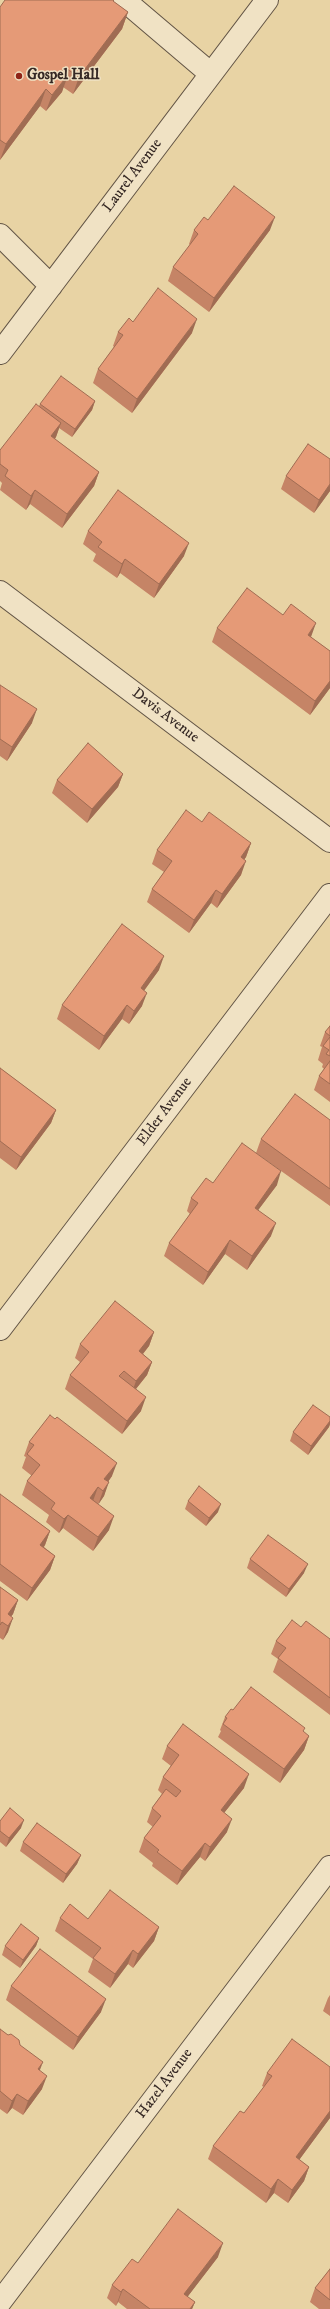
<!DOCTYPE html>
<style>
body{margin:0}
canvas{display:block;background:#e8d3a4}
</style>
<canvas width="330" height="2309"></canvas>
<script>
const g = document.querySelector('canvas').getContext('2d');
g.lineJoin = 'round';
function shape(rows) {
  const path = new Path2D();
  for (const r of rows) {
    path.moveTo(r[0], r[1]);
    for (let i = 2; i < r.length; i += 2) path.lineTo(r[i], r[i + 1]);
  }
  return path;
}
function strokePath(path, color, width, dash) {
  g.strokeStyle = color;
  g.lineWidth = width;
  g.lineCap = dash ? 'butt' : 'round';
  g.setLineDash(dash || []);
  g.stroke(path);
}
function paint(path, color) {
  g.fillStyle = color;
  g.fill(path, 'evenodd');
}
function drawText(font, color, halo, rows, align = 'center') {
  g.font = font + ' "IM FELL DW Pica",serif';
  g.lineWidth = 3;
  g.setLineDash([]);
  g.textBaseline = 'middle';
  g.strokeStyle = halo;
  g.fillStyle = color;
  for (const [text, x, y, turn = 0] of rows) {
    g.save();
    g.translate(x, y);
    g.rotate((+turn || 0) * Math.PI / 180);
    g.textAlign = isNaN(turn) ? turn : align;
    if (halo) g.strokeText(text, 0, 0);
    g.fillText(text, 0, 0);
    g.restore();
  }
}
const minor = shape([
 [124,0,211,74],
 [0,235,51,286],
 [0,353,267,0],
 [0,592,330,841],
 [0,1329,330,895],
 [0,2302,330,1867]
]);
strokePath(minor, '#625445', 24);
strokePath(minor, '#f0e2c4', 22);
paint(shape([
 [114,2,128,12,122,29,73,94,63,87,62,92,46,111,40,106,0,160,0,7],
 [208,220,270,230,209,312,168,281,173,267,190,245,189,244,194,230],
 [133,322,192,333,132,413,93,383,98,369,114,347,113,346,118,332],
 [95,401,92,410,72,437,59,428,56,437,55,439,99,472,94,486,62,528,30,504,26,510,0,490,2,483,0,481,0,450,39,406,40,404],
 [330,459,330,491,314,513,281,489,286,476],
 [88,531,184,556,154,598,120,573,117,578,93,561,96,554,83,544],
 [217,628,311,637,330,651,330,688,310,715,212,642],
 [0,685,32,723,7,761,0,756],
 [123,774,118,787,87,823,52,793,57,780],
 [202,822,251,843,246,857,244,860,241,875,217,908,211,903,189,933,147,902,152,889,164,872,152,864,157,850],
 [159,970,144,990,142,1006,129,1024,122,1019,99,1050,57,1019,62,1005],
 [330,1026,330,1102,314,1090,319,1076,324,1069,322,1067,323,1064,318,1060,322,1047,320,1046,325,1032],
 [0,1068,56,1110,51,1123,16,1170,0,1158],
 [330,1120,330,1206,256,1153,261,1139],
 [213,1183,277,1185,258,1210,271,1236,247,1270,225,1254,203,1285,164,1256,169,1243,190,1214,187,1211,191,1198],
 [154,1332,149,1346,143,1354,152,1362,147,1375,136,1389,141,1411,122,1434,65,1389,70,1375,80,1362,75,1358,80,1344],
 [330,1417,330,1424,329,1427,308,1455,290,1441,293,1432],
 [29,1442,112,1476,108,1482,104,1496,98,1504,109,1530,93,1551,63,1528,59,1533,46,1522,49,1515,22,1495,27,1481,32,1476,22,1468,26,1457,24,1456],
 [0,1494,50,1531,45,1545,44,1547,55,1556,50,1570,27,1601,0,1581],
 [188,1501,218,1512,206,1526,185,1509],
 [250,1559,304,1573,286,1597,247,1568],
 [0,1587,18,1600,13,1614,11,1617,8,1632,3,1640,0,1638],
 [301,1627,330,1639,330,1715,273,1672,278,1659,271,1654,276,1641],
 [233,1710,309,1736,304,1750,280,1783,218,1737,221,1731,220,1730,225,1717],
 [167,1746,244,1788,224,1813,227,1832,205,1861,200,1857,177,1885,152,1866,153,1863,139,1852,144,1838,153,1827,147,1822,152,1808,162,1794,158,1790,163,1777,171,1766,162,1759],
 [0,1821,21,1828,6,1847,0,1842],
 [23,1842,81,1855,77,1864,63,1883,20,1851],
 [60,1918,88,1919,159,1927,154,1941,133,1968,128,1964,110,1988,88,1972,93,1959,55,1931],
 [39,1938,36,1946,20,1968,2,1955,5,1946],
 [11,1986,101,2012,73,2050,6,2000],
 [330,1995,330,2016,323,2011,328,1998],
 [0,2029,20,2045,40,2070,42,2089,23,2115,12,2108,7,2114,0,2109],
 [330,2067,330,2118,299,2160,309,2167,304,2181,288,2203,274,2193,266,2203,208,2159,213,2146,244,2113,264,2087,262,2086,267,2073],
 [218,2257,187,2297,195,2302,192,2309,127,2309,118,2302,116,2306,107,2298,112,2285,138,2263],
 [330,2269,330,2309,319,2309,310,2302,315,2288]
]), '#c58466');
paint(shape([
 [128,12,122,29,73,94,79,77],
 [68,75,62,92,46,111,52,95],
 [46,89,40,106,0,160,6,144],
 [275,217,270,230,209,312,214,298],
 [197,319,192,333,132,413,137,399],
 [95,401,92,410,72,437,75,429],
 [61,423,56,437,46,450,51,436],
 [99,472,94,486,62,528,67,514],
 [330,484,330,491,314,513,319,500],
 [35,490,30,504,26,510,31,496],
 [189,543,184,556,154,598,159,584],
 [125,559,120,573,117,578,122,564],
 [316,623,311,637,303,648,308,635],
 [330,681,330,688,310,715,315,701],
 [37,709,32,723,7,761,12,747],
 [123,774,118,787,87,823,92,809],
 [251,843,246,857,236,871,241,857],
 [246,861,241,875,217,908,222,894],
 [216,890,211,903,189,933,194,920],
 [164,956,159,970,136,1002,141,988],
 [147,993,142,1006,129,1024,134,1011],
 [127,1005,122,1019,99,1050,104,1036],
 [56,1110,51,1123,16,1170,21,1157],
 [281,1171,277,1185,250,1221,255,1208],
 [276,1223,271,1236,247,1270,252,1256],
 [230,1240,225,1254,203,1285,208,1272],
 [154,1332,149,1346,134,1365,139,1351],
 [152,1362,147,1375,131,1395,136,1381],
 [146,1397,141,1411,122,1434,127,1421],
 [330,1421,330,1424,329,1427,308,1455,311,1446],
 [117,1463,112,1476,102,1490,104,1479],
 [109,1482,104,1496,98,1505,103,1491],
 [98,1487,93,1501,90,1498],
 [221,1504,218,1512,206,1526,209,1518],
 [68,1515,63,1528,59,1533,64,1519],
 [114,1516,109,1530,93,1551,98,1537],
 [50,1531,45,1545,35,1558,40,1545],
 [55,1556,50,1570,27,1601,32,1588],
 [308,1564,304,1573,286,1597,289,1589],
 [18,1600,13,1614,5,1624,8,1614],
 [13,1618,8,1632,3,1640,8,1626],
 [309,1736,304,1750,280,1783,284,1769],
 [249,1774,244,1788,216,1823,221,1810],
 [232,1819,227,1832,205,1861,210,1847],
 [24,1820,21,1828,6,1847,9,1838],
 [205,1843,200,1857,177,1885,182,1871],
 [81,1855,77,1864,63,1883,66,1874],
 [159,1927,154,1941,133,1968,138,1954],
 [39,1938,36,1946,20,1968,23,1960],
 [133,1950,128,1964,110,1988,115,1974],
 [106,1999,101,2012,73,2050,78,2037],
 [43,2062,38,2075,38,2069],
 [47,2076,42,2089,23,2115,28,2101],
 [17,2094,12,2108,7,2114,12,2101],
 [330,2111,330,2118,291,2171,296,2157],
 [309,2167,304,2181,288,2203,292,2190],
 [278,2179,274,2193,266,2203,271,2189],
 [223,2243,218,2257,179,2308,184,2294],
 [123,2289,118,2302,116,2306,121,2292],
 [195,2302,192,2309,190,2309]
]), '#a06c53');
const building = shape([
 [5,0,114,0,113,1,128,12,79,77,64,67,62,71,68,75,52,95,46,89,6,144,0,140,0,7,5,0],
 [234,186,275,217,214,298,173,267,198,234,194,230,204,217,208,220,234,186],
 [158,288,197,319,137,399,98,369,123,335,118,332,129,318,133,322,158,288],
 [61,376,95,401,75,429,40,404,61,376],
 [36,404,61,423,51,436,99,472,67,514,35,490,31,496,5,476,8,470,0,464,0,450,36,404],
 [308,444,330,459,330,484,319,500,286,476,308,444],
 [118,490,189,543,159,584,125,559,122,564,98,547,102,542,88,531,118,490],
 [247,588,283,615,291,604,316,623,308,635,330,651,330,681,315,701,217,628,247,588],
 [0,685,37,709,12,747,0,739,0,685],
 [88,743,123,774,92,809,57,780,88,743],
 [186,810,202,822,209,812,251,843,241,857,246,861,222,894,216,890,194,920,152,889,172,861,157,850,186,810],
 [122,924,164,956,141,988,147,993,134,1011,127,1005,104,1036,62,1005,122,924],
 [330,1026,330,1036,325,1032,330,1026],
 [330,1037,330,1056,326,1054,329,1050,323,1046,330,1037],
 [330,1061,330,1084,319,1076,330,1061],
 [0,1068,56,1110,21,1157,0,1141,0,1068],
 [295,1094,330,1120,330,1189,261,1139,295,1094],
 [242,1143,281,1171,255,1208,276,1223,252,1256,230,1240,208,1272,169,1243,198,1203,191,1198,206,1178,213,1183,242,1143],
 [115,1301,154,1332,139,1351,152,1362,136,1381,124,1371,119,1376,146,1397,127,1421,70,1375,89,1352,80,1344,115,1301],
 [313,1405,330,1417,330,1421,311,1446,293,1432,313,1405],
 [50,1415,55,1419,57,1417,117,1463,104,1479,109,1482,103,1491,98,1487,90,1498,114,1516,98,1537,68,1515,64,1519,51,1509,55,1503,27,1481,40,1465,27,1454,34,1445,29,1442,50,1415],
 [199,1486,221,1504,209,1518,188,1501,199,1486],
 [0,1494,50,1531,40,1545,55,1556,32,1588,0,1564,0,1494],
 [268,1535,308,1564,289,1589,250,1559,268,1535],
 [0,1587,18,1600,8,1614,13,1618,8,1626,2,1622,0,1625,0,1587],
 [292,1620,301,1627,306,1621,330,1639,330,1698,278,1658,286,1648,276,1641,292,1620],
 [251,1687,305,1728,303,1731,309,1736,284,1769,223,1724,227,1718,225,1717,231,1709,233,1710,251,1687],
 [183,1724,249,1774,221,1810,232,1819,210,1847,205,1843,182,1871,157,1852,159,1850,144,1838,161,1816,152,1808,166,1789,176,1797,181,1791,163,1777,179,1755,167,1746,183,1724],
 [10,1808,24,1820,9,1838,0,1831,0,1821,10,1808],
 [37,1823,81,1855,66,1874,23,1842,37,1823],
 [110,1890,159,1927,138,1954,133,1950,115,1974,93,1958,101,1948,60,1918,70,1904,88,1919,110,1890],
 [21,1924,39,1938,23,1960,5,1946,21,1924],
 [40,1949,106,1999,78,2037,11,1986,40,1949],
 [0,2029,8,2035,11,2034,19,2040,20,2045,43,2062,38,2069,47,2076,28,2101,17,2094,12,2101,0,2091,0,2029],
 [292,2039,330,2067,330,2111,296,2157,309,2167,292,2190,278,2179,271,2189,213,2146,240,2111,244,2113,272,2076,267,2073,292,2039],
 [178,2209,223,2243,184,2294,195,2302,190,2309,150,2309,123,2289,121,2292,112,2285,132,2259,138,2263,178,2209],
 [330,2269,330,2300,315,2288,330,2269]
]);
paint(building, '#e59a77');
strokePath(building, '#a06c53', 1);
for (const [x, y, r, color] of [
 [19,76,4,"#8f2418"]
]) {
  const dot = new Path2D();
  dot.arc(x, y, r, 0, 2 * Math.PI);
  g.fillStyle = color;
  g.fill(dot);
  strokePath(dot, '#f0e2c4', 1.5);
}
drawText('bold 15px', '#362925', '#f0e2c4', [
 ["Gospel Hall",27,76]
], 'left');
drawText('15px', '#362925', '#f0e2c4', [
 ["Laurel Avenue",133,176,-53],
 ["Davis Avenue",165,716,37],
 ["Elder Avenue",165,1112,-53],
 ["Hazel Avenue",165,2084,-53]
]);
</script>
